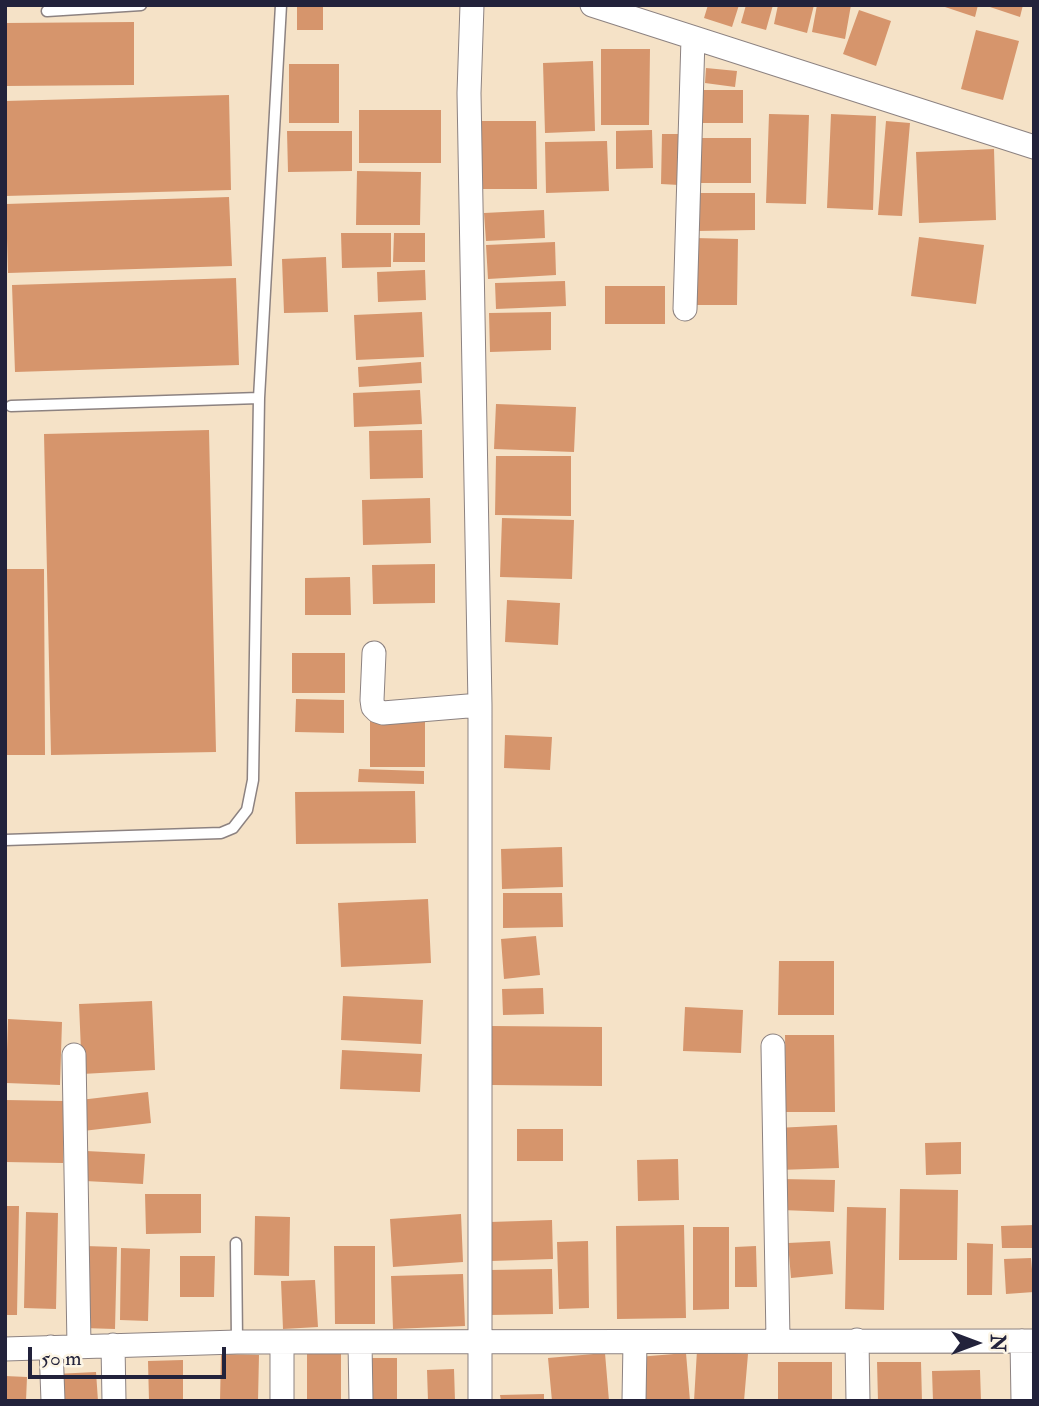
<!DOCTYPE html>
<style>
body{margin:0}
#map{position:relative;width:1039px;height:1406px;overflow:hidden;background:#f5e2c7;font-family:"IM FELL Double Pica",serif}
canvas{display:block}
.frame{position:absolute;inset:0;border:7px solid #22223b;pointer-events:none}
.north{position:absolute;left:941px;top:1308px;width:70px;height:70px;-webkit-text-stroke:5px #fcf5e5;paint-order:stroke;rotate:90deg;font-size:19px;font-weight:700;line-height:28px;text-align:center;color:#22223b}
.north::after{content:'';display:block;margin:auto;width:24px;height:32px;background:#22223b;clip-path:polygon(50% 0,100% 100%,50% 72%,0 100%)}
.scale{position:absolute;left:28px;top:1347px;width:198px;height:32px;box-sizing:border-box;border:4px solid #22223b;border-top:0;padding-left:9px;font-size:21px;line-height:24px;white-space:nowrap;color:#22223b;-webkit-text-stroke:5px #fcf5e5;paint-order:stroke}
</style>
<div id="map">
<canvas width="1039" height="1406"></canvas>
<div class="frame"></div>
<div class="north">N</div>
<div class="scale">50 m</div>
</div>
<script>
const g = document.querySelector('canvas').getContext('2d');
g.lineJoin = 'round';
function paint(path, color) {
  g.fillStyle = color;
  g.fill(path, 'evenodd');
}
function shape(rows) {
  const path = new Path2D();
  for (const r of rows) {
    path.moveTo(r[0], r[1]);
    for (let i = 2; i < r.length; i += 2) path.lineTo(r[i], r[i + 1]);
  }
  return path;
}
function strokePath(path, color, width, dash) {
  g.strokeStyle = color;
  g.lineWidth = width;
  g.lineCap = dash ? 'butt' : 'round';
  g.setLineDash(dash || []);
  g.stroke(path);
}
paint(shape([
 [297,5,323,5,323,30,297,30],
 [708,5,739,5,732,27,704,18],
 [746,5,773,5,766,30,741,23],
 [778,5,814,5,807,33,774,24],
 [817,5,851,5,845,39,812,32],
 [939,5,978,5,975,17],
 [984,5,1023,5,1020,17],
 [859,10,891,21,876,66,843,54],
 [134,22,134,85,5,86,5,23],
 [976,30,1019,41,1003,100,961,89],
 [601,49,650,49,649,125,601,125],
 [593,61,595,131,545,133,543,63],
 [289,64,339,64,339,123,289,123],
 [706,68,737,71,735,87,705,83],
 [703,90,743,90,743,123,703,123],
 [229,95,231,190,5,196,5,101],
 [359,110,441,110,441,163,359,163],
 [769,114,809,115,806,204,766,203],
 [831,114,876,116,873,210,827,208],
 [474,121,536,121,537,189,474,189],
 [886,121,910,123,902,216,878,215],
 [652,130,653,168,616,169,616,131],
 [287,131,352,131,352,171,288,172],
 [662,134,680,134,679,185,661,184],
 [693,138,751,138,751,183,693,183],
 [607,141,609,191,546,193,545,142],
 [994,149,996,220,919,223,916,152],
 [357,171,421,172,420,225,356,225],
 [697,193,755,193,755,230,697,231],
 [229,197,232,266,8,273,6,204],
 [544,210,545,238,486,241,484,213],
 [341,233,391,233,391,267,342,268],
 [394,233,425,233,425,262,393,262],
 [919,237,984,245,976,304,911,296],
 [694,238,738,239,737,305,694,305],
 [555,242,556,275,488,279,486,245],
 [326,257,328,312,284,313,282,259],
 [425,270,426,300,378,302,377,272],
 [236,278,239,365,15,372,12,285],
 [565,281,566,306,496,309,495,283],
 [605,286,665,286,665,324,605,324],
 [422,312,424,357,356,360,354,315],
 [551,312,551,350,490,352,489,313],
 [421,362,422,383,359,387,358,367],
 [420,390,422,424,354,427,353,393],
 [496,404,576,407,574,452,494,449],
 [209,430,216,752,51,755,44,434],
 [422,430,423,478,370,479,369,431],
 [496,456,571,456,571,516,495,515],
 [430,498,431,543,363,545,362,500],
 [502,518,574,520,572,579,500,577],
 [435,564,435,603,373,604,372,565],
 [5,569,44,569,45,755,5,755],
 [350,577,351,615,305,615,305,578],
 [507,600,560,603,558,645,505,642],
 [292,653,345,653,345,693,292,693],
 [296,699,344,700,344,733,295,732],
 [370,719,425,719,425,767,370,767],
 [505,735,552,737,550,770,504,768],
 [359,769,424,771,424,784,358,782],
 [415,791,416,843,296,844,295,792],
 [562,847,563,887,502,889,501,849],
 [503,893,562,893,563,927,503,928],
 [428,899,431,963,341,967,338,903],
 [536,936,540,975,504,979,501,939],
 [779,961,834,961,834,1015,778,1015],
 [543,988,544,1014,503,1015,502,989],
 [343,996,423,1000,421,1044,341,1040],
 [152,1001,155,1070,82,1074,79,1004],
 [685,1007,743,1010,741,1053,683,1051],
 [8,1019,62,1022,60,1085,6,1083],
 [492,1026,602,1027,602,1086,492,1085],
 [785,1035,834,1035,835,1112,786,1112],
 [342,1050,422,1054,420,1092,340,1089],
 [148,1092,151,1123,83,1131,80,1100],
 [5,1100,64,1101,63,1163,5,1162],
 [837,1125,839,1168,778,1170,776,1128],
 [517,1129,563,1129,563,1161,517,1161],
 [961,1142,961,1174,926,1175,925,1143],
 [86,1151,145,1154,143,1184,85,1181],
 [678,1159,679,1200,638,1201,637,1160],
 [781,1179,835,1180,834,1212,781,1210],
 [900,1189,958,1190,957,1260,899,1260],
 [145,1194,201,1194,201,1233,146,1234],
 [5,1206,19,1206,17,1315,5,1315],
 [847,1207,886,1208,884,1310,845,1309],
 [26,1212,58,1213,56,1309,24,1308],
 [461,1214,463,1262,393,1267,390,1219],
 [255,1216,290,1217,289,1276,254,1275],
 [552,1220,553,1259,491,1261,490,1222],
 [684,1225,686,1318,617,1319,616,1226],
 [1034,1225,1034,1248,1002,1248,1001,1226],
 [693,1227,729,1227,729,1309,693,1310],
 [588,1241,589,1308,559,1309,557,1242],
 [830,1241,833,1274,791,1278,788,1243],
 [967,1243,993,1244,992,1295,967,1295],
 [85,1246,117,1247,115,1329,83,1328],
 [334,1246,375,1246,375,1324,335,1324],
 [756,1246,757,1287,735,1287,735,1247],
 [121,1248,150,1249,148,1321,120,1320],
 [180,1256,215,1256,214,1297,180,1297],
 [1031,1258,1034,1292,1006,1294,1004,1259],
 [552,1269,553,1314,490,1315,489,1270],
 [463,1274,465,1326,393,1329,391,1276],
 [315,1280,318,1327,283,1329,281,1281],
 [697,1350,748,1354,744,1401,694,1401],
 [307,1351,341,1351,341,1401,307,1401],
 [605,1353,609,1401,552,1401,548,1358],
 [686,1353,690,1401,642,1401,638,1357],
 [221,1354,259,1355,258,1401,220,1401],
 [367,1358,397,1358,397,1401,367,1401],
 [183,1360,183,1401,149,1401,148,1361],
 [778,1362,832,1362,832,1401,778,1401],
 [877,1362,921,1362,922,1401,878,1401],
 [454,1369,455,1401,428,1401,427,1370],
 [980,1370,981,1401,933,1401,932,1371],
 [96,1372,98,1401,56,1401,55,1374],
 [5,1376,27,1377,26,1401,5,1401],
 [544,1394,544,1401,501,1401,500,1395]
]), '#d6956c');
const lane = shape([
 [47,11,141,5],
 [11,406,259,398],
 [5,840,221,833,233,828,247,810,253,780,259,398,281,5],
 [236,1243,237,1342]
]);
const street = shape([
 [472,5,469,93,480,705,480,1401],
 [592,5,1034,147],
 [685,309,693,38],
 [374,653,372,700,373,707,377,711,383,713,480,705],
 [773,1046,778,1340],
 [74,1055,79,1346],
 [857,1340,858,1401],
 [1022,1341,1023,1401],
 [282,1343,282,1401],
 [360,1343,361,1401],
 [113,1345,114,1401],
 [51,1347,53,1401],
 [5,1349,237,1342,1034,1341],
 [634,1401,635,1342]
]);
strokePath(lane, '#8c8281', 13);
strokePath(street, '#8c8281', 25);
strokePath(lane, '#fff', 10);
strokePath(street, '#fff', 23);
</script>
